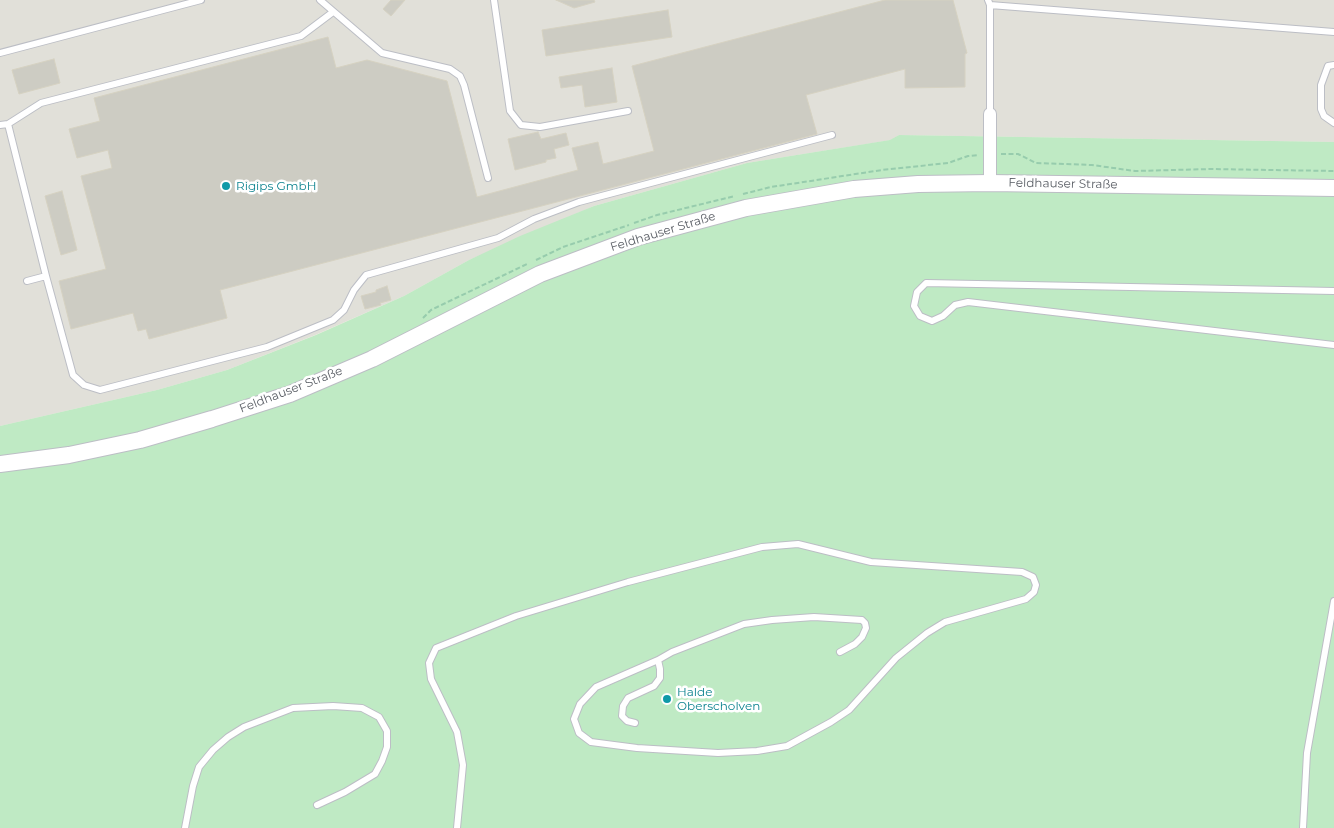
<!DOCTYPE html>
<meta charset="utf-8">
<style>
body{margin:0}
canvas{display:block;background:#f0efe5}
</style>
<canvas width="1334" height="828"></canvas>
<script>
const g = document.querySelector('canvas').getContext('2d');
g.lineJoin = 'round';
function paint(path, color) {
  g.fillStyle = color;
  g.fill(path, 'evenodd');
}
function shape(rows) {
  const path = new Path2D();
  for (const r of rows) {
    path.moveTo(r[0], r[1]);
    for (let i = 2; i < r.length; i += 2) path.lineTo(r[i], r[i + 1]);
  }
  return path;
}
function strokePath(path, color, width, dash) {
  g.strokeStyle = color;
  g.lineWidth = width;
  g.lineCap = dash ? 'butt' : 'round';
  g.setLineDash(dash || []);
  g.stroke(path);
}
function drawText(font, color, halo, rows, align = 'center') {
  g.font = font + ' Montserrat,sans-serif';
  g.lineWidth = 5;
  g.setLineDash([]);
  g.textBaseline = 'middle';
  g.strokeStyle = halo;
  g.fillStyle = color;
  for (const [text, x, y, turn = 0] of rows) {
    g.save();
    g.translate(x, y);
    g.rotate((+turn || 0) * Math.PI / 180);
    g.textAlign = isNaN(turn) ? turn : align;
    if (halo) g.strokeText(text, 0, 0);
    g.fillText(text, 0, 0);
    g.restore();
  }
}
paint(shape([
 [0,0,1334,0,1334,142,899,135,891,140,747,163,594,206,469,260,404,296,315,335,227,370,157,390,0,426]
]), '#e1e0d9');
paint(shape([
 [899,135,1334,142,1334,828,0,828,0,426,157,390,227,370,316,335,404,296,469,260,520,236,594,206,747,163,890,140]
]), '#bfeac4');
const building = shape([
 [391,0,405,0,391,16,383,9,391,0],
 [556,0,594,0,595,2,574,8,556,0],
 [885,0,953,0,967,53,965,54,965,87,905,88,905,69,806,95,817,134,220,290,227,318,149,339,146,329,138,331,133,313,71,329,59,281,106,269,81,176,112,168,108,150,77,158,69,129,100,121,94,98,328,37,336,68,367,60,447,81,477,197,578,170,572,148,598,142,603,164,654,151,632,66,885,0],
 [668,10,672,37,546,56,542,30,668,10],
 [54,59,60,83,19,94,12,70,54,59],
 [612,68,617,102,585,107,582,85,561,88,559,77,612,68],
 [538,132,541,139,566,133,569,145,554,149,556,158,546,160,546,162,515,170,508,139,538,132],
 [62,191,77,250,61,255,45,196,62,191],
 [387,286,391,300,380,303,381,305,365,309,361,296,376,292,376,290,387,286]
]);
paint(building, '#cdccc3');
strokePath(building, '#d6d2c2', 1);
const service = shape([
 [320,0,382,53,450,69,460,76,464,85,488,178],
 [494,0,510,111,521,125,540,127,628,111],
 [988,0,990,5,990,114],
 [990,5,1334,32],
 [0,53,201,0],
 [1334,65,1328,66,1321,85,1321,109,1324,116,1334,123],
 [8,124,46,276,73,375,84,385,100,390,267,347,333,320,344,310,354,290,366,275,498,238,534,219,579,202,832,135],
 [0,125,8,124,41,103,301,36,333,12],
 [27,281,46,276],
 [1334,291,926,283,917,292,914,306,920,316,932,321,943,316,955,305,968,302,1334,345],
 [635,723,627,721,622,716,623,706,628,698,654,686,660,678,660,669,658,660,672,652,744,624,772,620,814,617,862,620,865,623,866,628,862,637,855,644,840,652],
 [185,828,193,786,199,767,213,750,228,737,244,727,293,708,333,706,362,708,379,717,387,731,387,747,382,761,375,774,345,792,317,805],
 [457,828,463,765,457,732,431,679,429,663,436,648,516,616,628,582,762,547,798,544,871,562,1022,572,1033,577,1036,585,1034,592,1026,599,945,622,927,633,896,658,849,710,831,722,787,746,757,751,718,753,637,748,591,742,579,733,574,719,580,704,596,687,658,660],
 [1303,828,1307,753,1334,601]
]);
const minor = shape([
 [990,114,990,183]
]);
const tertiary = shape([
 [0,464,69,455,140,440,212,419,290,394,372,359,540,274,638,237,746,208,854,189,918,184,990,183,1334,188]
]);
strokePath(service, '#bcbec5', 8);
strokePath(minor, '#bcbec5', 14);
strokePath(tertiary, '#bcbec5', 18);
strokePath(shape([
 [1001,154,1018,154,1036,163,1092,165,1135,171,1212,169,1334,171],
 [743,194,771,187,882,170,948,163,968,156,979,155],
 [634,223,657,215,735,196],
 [536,260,563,247,629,225],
 [423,318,431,310,527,264]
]), '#97ccad', 2, [5, 2.5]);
strokePath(service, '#fff', 6);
strokePath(minor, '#fff', 12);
strokePath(tertiary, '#fff', 16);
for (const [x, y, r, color] of [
 [226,186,5,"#0f9aa8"],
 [667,699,5,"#0f9aa8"]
]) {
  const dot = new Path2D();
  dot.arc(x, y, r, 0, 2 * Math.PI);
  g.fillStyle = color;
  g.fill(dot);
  strokePath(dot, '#fff', 2);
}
drawText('12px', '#5c6067', '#fff', [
 ["Feldhauser Straße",1063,184,1],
 ["Feldhauser Straße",663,232,-17],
 ["Feldhauser Straße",291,390,-21]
]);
drawText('12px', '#0d838f', '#fff', [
 ["Rigips GmbH",236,186],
 ["Halde",677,692],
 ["Oberscholven",677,706]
], 'left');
</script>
